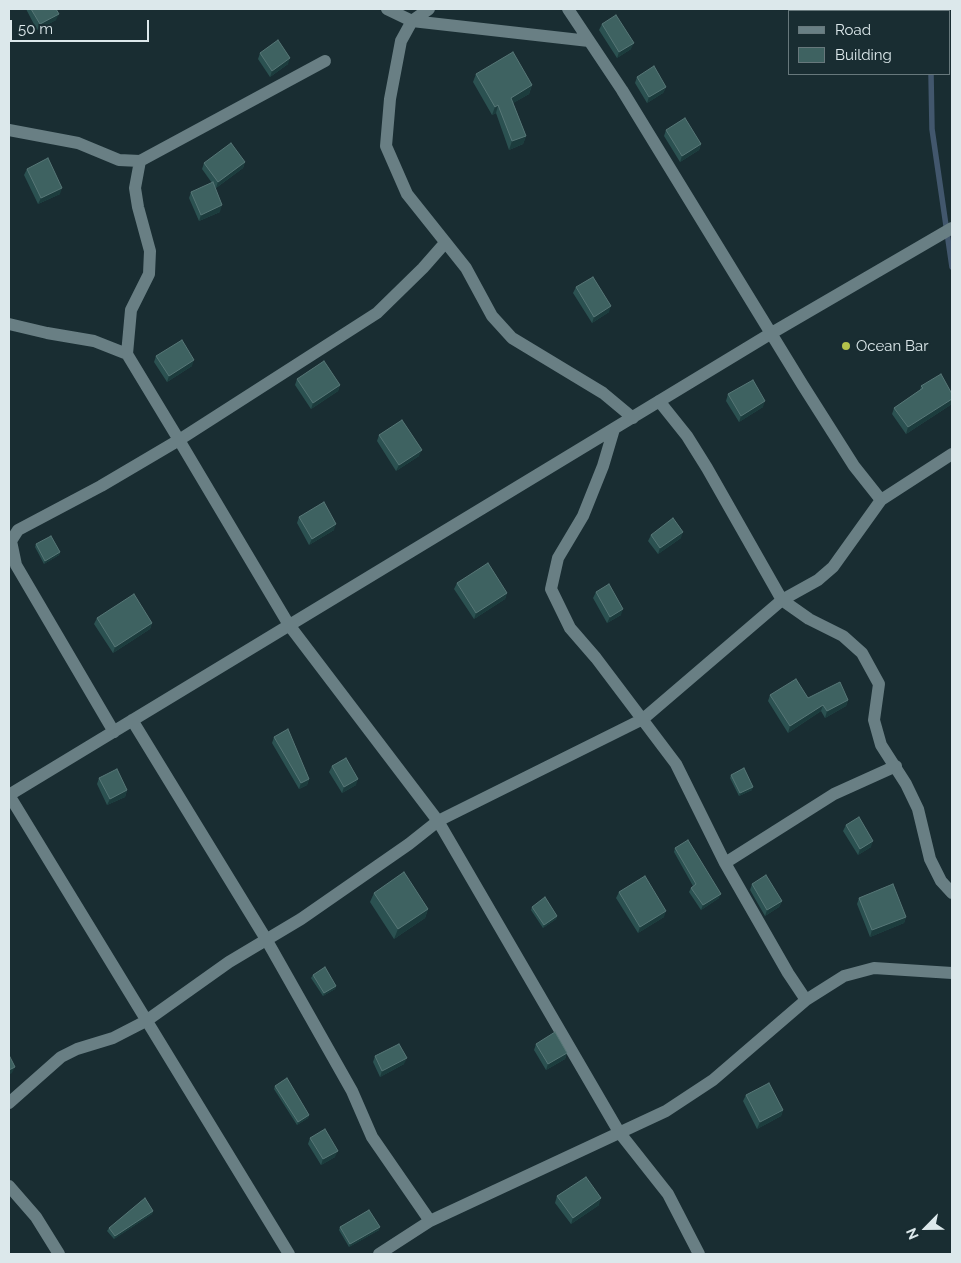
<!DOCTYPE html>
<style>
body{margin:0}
#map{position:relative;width:961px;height:1263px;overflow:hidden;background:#192d32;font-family:Raleway,sans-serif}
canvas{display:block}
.frame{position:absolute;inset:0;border:10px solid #dce8eb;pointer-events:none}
.legend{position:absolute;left:788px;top:10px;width:162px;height:65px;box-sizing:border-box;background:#192d32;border:1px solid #67787c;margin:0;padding:6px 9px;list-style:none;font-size:15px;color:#dce8eb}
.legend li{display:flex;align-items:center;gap:10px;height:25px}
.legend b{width:25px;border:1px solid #67787c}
.north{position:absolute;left:901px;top:1203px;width:50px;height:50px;-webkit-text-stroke:4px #192d32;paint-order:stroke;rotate:247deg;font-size:14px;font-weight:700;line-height:20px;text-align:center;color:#dce8eb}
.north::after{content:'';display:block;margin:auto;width:18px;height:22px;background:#dce8eb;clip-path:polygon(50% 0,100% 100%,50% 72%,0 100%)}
.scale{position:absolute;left:10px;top:20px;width:139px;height:22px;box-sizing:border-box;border:2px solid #dce8eb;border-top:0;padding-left:6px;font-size:15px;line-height:18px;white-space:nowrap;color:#dce8eb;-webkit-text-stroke:4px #192d32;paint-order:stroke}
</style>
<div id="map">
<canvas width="961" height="1263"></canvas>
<div class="frame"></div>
<ul class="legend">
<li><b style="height:6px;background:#697f84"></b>Road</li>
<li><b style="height:14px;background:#3e6261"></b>Building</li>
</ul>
<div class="north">N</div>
<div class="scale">50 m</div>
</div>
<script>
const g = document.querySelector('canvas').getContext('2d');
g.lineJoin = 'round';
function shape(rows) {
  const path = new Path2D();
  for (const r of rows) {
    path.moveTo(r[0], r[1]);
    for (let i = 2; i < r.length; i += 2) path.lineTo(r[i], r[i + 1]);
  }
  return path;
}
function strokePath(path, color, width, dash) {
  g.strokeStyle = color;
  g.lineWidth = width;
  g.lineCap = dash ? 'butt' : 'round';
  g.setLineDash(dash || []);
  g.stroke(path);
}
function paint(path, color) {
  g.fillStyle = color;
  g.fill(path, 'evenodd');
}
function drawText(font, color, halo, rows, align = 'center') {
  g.font = font + ' Raleway,sans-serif';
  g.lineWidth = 4;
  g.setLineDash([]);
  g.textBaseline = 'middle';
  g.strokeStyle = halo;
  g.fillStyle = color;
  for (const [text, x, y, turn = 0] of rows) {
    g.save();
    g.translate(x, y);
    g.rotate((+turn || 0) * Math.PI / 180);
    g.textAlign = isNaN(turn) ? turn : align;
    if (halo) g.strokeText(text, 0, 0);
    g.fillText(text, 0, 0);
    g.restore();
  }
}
strokePath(shape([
 [929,9,930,11],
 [931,74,932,129,952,267]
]), '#42576d', 5.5);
strokePath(shape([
 [387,9,412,21,589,41],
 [429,9,412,21,401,41,390,99,386,146,407,194,466,268,492,316,512,338,603,393,633,418],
 [568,9,622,90,802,384,854,466,881,500],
 [9,130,78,143,119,160,140,161,325,61],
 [445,243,423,268,377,313,179,440,289,625,438,821,619,1132,668,1194,699,1254],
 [9,324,47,333,94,341,127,354],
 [659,401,687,436,707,468,782,600,809,619,843,636,862,653,879,684,874,720,881,745,906,784,918,809,930,859,941,881,952,893],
 [614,429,603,466,583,516,558,558,551,589,570,628,596,658,676,764,725,863,788,973,806,1000],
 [132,720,266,939,352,1091,372,1137,430,1221],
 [114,732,16,565,11,541,18,530,101,486,179,440,127,354,131,310,149,274,150,251,138,207,135,188,140,161],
 [9,795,770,334,952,228],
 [9,795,289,1254],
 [725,863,834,794,896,766],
 [9,1103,61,1057,77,1049,113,1038,146,1021,229,962,301,919,409,844,438,821,643,719,782,600,818,580,833,567,881,500,952,454],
 [9,1186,36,1217,59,1254],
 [379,1254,430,1221,666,1111,713,1080,806,1000,844,976,874,968,952,973]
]), '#697f84', 12);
paint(shape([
 [26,9,56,9,56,20,37,30],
 [602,24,631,49,617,58,599,30],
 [260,53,288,64,270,77,258,59],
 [476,74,532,85,529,94,513,103,526,136,523,144,509,150,496,113,492,115,473,82],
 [637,77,666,87,663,93,647,103,635,83],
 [666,130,701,144,699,150,680,162,664,136],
 [245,162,243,168,216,188,214,185,220,212,199,221,189,198,191,192,212,183,202,169,204,163],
 [27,169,60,194,38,204,24,175],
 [576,287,609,312,592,323,573,293],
 [156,356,192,366,167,382,154,362],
 [297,379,340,385,338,391,311,409,295,385],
 [921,386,952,394,952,404,906,434,892,414,894,408,920,390],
 [728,394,763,407,739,422,726,401],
 [379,435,419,456,396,471,377,441],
 [299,517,334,530,309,545,297,523],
 [651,535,681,538,658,554,648,541],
 [36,544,60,552,59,555,44,564,35,547],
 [457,583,507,593,505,599,474,619,454,589],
 [596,592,621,615,607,623,593,598],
 [97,618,152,623,150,629,113,653,94,624],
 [770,695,808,698,848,700,846,706,825,718,821,711,788,733,768,701],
 [274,737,309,779,307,785,299,789,272,743],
 [332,766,356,785,342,793,329,772],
 [731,775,752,790,739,796,730,778],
 [99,778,127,790,125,797,107,805,97,784],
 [846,825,871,847,858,855,843,831],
 [675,848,719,898,701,910,689,892,691,888,693,886,674,852],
 [752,884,782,901,779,907,765,916,750,890],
 [619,892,664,917,638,933,616,898],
 [374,893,428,909,425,918,394,939,370,902],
 [859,898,906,917,904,923,870,937,857,904],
 [532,907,557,916,556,919,543,928,531,910],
 [313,975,336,986,335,989,323,996,311,978],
 [536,1044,567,1053,565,1059,546,1070,534,1050],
 [375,1056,404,1064,380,1077,373,1062],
 [275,1086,309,1115,308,1118,297,1125,274,1089],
 [746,1095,783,1110,781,1116,757,1129,743,1101],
 [310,1138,335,1157,321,1165,308,1144],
 [557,1196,599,1205,571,1224,555,1203],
 [153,1211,152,1214,114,1239,107,1231,109,1228],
 [340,1227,379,1230,349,1247,339,1230]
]), '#2b5151');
paint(shape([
 [59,14,56,20,37,30,40,24],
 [634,43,631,49,617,58,619,52],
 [290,58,288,64,270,77,272,71],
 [532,85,529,94,508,106,511,98],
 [666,87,663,93,647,103,649,97],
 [498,105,496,113,492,115,495,107],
 [526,136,523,144,509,150,512,141],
 [701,144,699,150,680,162,682,156],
 [245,162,243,168,216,188,218,182],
 [62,188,60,194,38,204,41,198],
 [222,205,220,212,199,221,201,215],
 [611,306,609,312,592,323,594,317],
 [194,360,192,366,167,382,169,376],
 [340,385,338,391,311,409,313,403],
 [952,399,952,404,906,434,908,427],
 [765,401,763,407,739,422,741,416],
 [422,450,419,456,396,471,399,465],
 [336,524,334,530,309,545,312,539],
 [683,532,681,538,658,554,660,548],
 [60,552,59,555,44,564,45,561],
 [507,593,505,599,474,619,476,613],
 [623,609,621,615,607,623,610,617],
 [152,623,150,629,113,653,115,647],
 [848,700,846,706,825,718,827,711],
 [823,705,821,711,788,733,790,726],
 [309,779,307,785,299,789,301,783],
 [358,779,356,785,342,793,344,787],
 [753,787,752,790,739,796,740,793],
 [127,790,125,797,107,805,110,799],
 [873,841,871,847,858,855,860,849],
 [721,894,719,898,701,910,703,905],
 [782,901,779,907,765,916,767,910],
 [428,909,425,918,394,939,398,929],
 [666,911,664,917,638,933,640,927],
 [557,916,556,919,543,928,544,925],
 [906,917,904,923,870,937,872,930],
 [336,986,335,989,323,996,324,993],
 [567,1053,565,1059,546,1070,548,1064],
 [407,1058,404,1064,380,1077,382,1071],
 [15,1067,12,1073,9,1075,9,1070],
 [783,1110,781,1116,757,1129,760,1122],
 [309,1115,308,1118,297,1125,298,1122],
 [338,1151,335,1157,321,1165,323,1159],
 [601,1198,599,1205,571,1224,573,1218],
 [153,1211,152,1214,114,1239,115,1236],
 [380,1227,379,1230,349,1247,350,1244]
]), '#1c3c3d');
const building = shape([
 [31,9,56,9,59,14,40,24,31,9],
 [616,15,634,43,619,52,602,24,616,15],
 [278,40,290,58,272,71,260,53,278,40],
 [513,52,532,85,511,98,526,136,512,141,498,105,495,107,476,74,513,52],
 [654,66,666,87,649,97,637,77,654,66],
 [685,118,701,144,682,156,666,130,685,118],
 [231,143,245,162,218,182,204,163,231,143],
 [48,158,62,188,41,198,27,169,48,158],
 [213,182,222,205,201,215,191,192,213,182],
 [593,277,611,306,594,317,576,287,593,277],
 [182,340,194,360,169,376,156,356,182,340],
 [324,361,340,385,313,403,297,379,324,361],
 [941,374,952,394,952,399,908,427,894,408,923,388,921,386,941,374],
 [753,380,765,401,741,416,728,394,753,380],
 [402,420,422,450,399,465,379,435,402,420],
 [324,502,336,524,312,539,299,517,324,502],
 [673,518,683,532,660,548,651,535,673,518],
 [51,536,60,552,45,561,36,544,51,536],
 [488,563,507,593,476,613,457,583,488,563],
 [609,584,623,609,610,617,596,592,609,584],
 [134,594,152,623,115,647,97,618,134,594],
 [796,679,808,698,840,682,848,700,827,711,823,705,790,726,770,695,796,679],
 [288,729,309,779,301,783,274,737,288,729],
 [346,758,358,779,344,787,332,766,346,758],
 [744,768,753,787,740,793,731,775,744,768],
 [117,769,127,790,110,799,99,778,117,769],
 [859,817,873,841,860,849,846,825,859,817],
 [688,840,721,894,703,905,691,888,696,884,675,848,688,840],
 [404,872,428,909,398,929,374,893,404,872],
 [766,875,782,901,767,910,752,884,766,875],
 [645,876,666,911,640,927,619,892,645,876],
 [893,884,906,917,872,930,859,898,893,884],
 [545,897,557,916,544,925,532,907,545,897],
 [325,967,336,986,324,993,313,975,325,967],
 [555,1032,567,1053,548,1064,536,1044,555,1032],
 [399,1044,407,1058,382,1071,375,1056,399,1044],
 [9,1055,15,1067,9,1070,9,1055],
 [287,1078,309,1115,298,1122,275,1086,287,1078],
 [769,1083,783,1110,760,1122,746,1095,769,1083],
 [325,1129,338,1151,323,1159,310,1138,325,1129],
 [586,1177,601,1198,573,1218,557,1196,586,1177],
 [145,1198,153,1211,115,1236,109,1228,145,1198],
 [369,1210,380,1227,350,1244,340,1227,369,1210]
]);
paint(building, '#3e6261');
strokePath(building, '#577777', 1);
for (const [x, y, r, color] of [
 [846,346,5,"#b3c24b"]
]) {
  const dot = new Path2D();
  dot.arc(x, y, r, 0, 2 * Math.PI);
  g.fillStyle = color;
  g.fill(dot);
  strokePath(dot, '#192d32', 2);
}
drawText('15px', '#dce8eb', '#192d32', [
 ["Ocean Bar",856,346]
], 'left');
</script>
